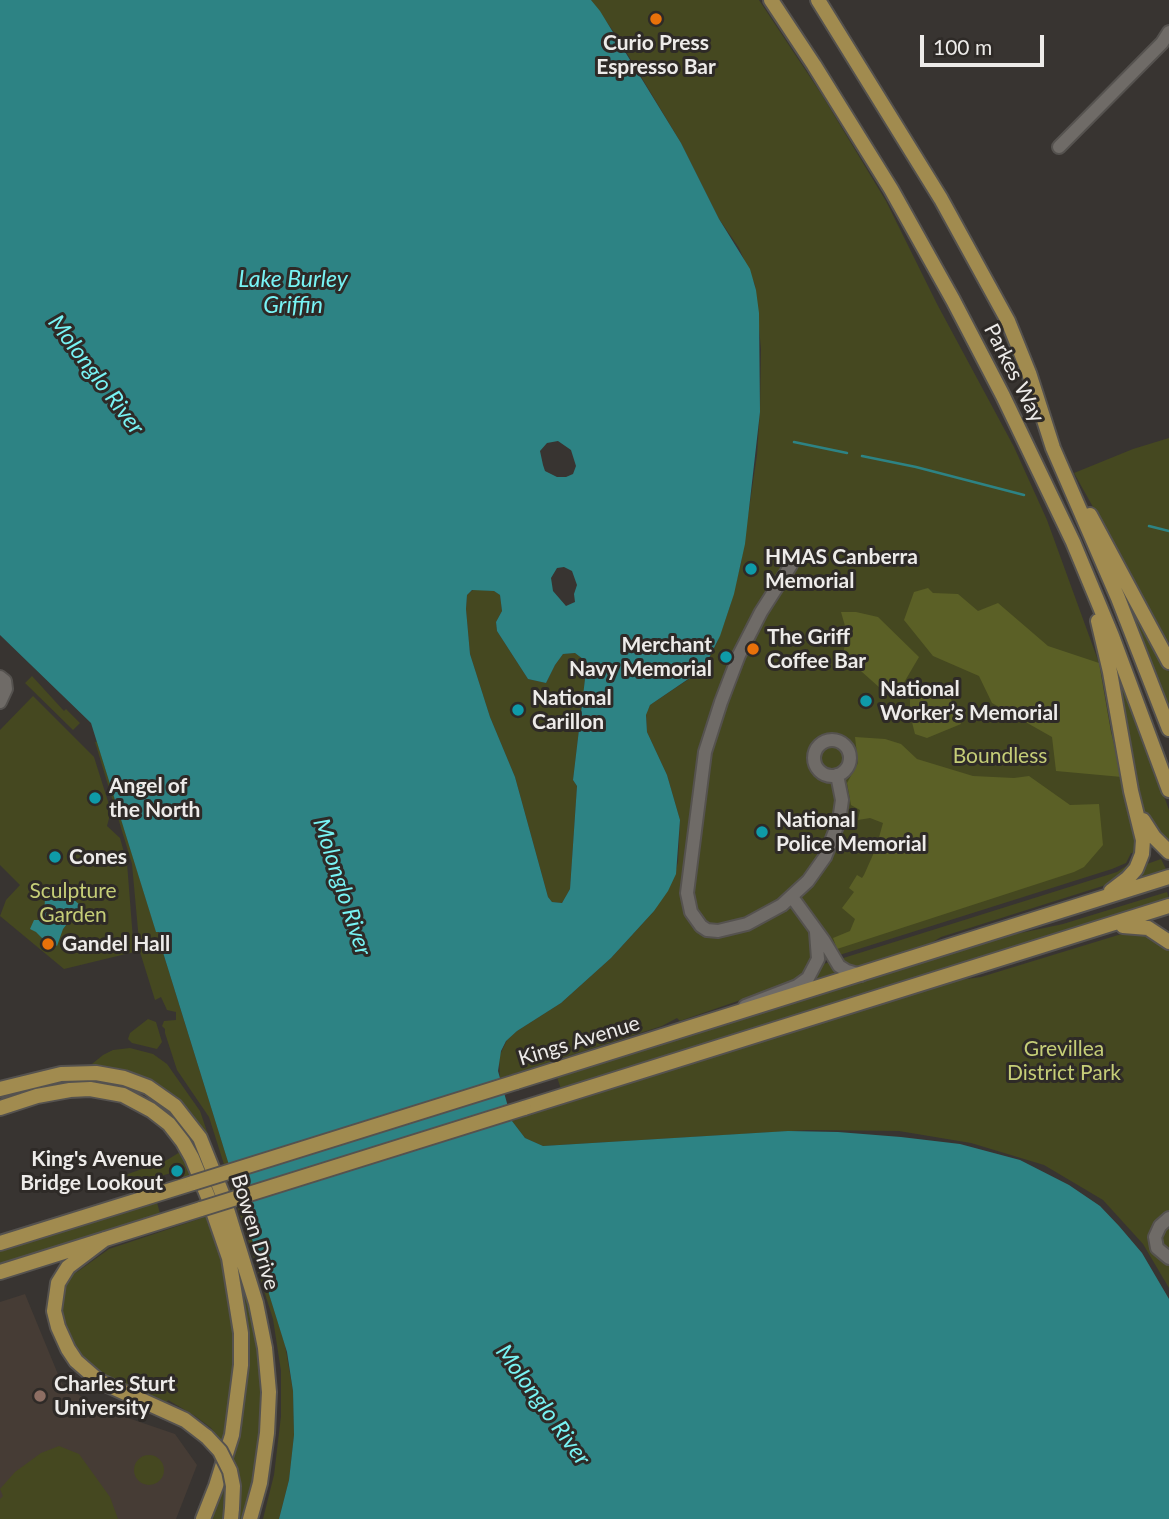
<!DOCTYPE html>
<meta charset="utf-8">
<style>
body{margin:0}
#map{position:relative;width:1169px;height:1519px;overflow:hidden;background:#383431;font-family:Lato,sans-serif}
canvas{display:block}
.scale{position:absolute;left:920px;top:35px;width:124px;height:32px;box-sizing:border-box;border:4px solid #edebe9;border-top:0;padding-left:9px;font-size:21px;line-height:24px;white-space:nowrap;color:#edebe9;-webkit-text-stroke:5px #2e2a27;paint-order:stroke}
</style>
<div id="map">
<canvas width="1169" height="1519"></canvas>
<div class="scale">100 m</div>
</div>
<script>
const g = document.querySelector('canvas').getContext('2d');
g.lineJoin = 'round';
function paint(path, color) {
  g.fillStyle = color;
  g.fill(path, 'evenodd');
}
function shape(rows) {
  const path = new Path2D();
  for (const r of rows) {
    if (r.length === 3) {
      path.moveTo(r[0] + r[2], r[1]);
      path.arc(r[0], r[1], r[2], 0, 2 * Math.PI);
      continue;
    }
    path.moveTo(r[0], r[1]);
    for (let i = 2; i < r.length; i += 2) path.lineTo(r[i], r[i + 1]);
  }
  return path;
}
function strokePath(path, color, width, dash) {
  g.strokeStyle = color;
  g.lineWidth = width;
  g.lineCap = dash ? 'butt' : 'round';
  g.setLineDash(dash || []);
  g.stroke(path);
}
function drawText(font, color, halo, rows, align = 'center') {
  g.font = font + ' Lato,sans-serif';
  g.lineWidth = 6;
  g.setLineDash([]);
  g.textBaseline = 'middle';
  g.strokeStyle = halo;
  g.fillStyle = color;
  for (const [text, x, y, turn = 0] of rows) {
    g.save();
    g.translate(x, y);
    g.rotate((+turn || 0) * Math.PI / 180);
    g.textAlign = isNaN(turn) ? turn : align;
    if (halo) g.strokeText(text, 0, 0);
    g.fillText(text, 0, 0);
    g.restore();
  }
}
paint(shape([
 [25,1294,62,1384,99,1408,175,1434,197,1465,176,1519,0,1519,0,1302]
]), '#463c35');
paint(shape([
 [591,0,759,0,822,95,886,201,937,304,1014,447,1047,520,1099,663,1111,732,1137,832,1137,854,1131,853,1126,863,1112,869,811,964,804,975,790,983,680,1021,677,1018,662,1026,500,1078,499,1057,507,1040,517,1031,561,1003,611,958,654,911,674,877,678,862,680,820,667,775,647,732,646,713,650,705,698,673,706,664,717,643,730,606,741,563,757,455,760,410,761,349,755,285,739,248,719,219,681,143,616,35],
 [1169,438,1169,643,1074,473,1133,449],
 [474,589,494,591,500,595,502,611,496,622,497,631,528,679,546,683,555,665,563,654,575,653,587,662,573,780,577,786,570,889,562,903,552,902,548,897,515,777,490,717,470,654,466,609,467,595],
 [1131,602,1169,672,1169,709,1128,603],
 [1118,671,1169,810,1169,848,1143,815,1114,672],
 [32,676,64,711,66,709,80,723,73,730,25,683],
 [33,696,94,757,111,811,107,826,120,838,127,863,134,952,64,969,0,916,6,900,20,885,0,865,0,730],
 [95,742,97,742,156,931,158,931,163,945,161,946,285,1345,293,1391,294,1435,289,1480,279,1519,263,1519,274,1475,281,1416,281,1371,273,1319,209,1117,177,1070,165,1033,165,1029,162,1026,164,1021,176,1020,176,1012,167,1010,161,997,155,1000,140,952,132,864],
 [1132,859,1135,859,1126,873,1123,873,1118,880,1109,884,941,937,919,950,857,969,837,960,1117,872,1126,866],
 [1161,859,1167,871,1135,881,1144,865],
 [1167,892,1169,898,1149,907,562,1092,556,1074,983,941,1063,924],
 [1128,932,1146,934,1169,951,1169,1288,1143,1244,1103,1200,1044,1165,971,1143,899,1131,808,1130,543,1146,525,1138,512,1121,571,1100,952,981,981,977],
 [832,961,842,973,812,982,818,966],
 [148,1019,156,1022,162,1042,157,1049,132,1043,128,1039,130,1033],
 [130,1048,153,1054,167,1064,200,1111,218,1164,216,1165,181,1108,87,1068,103,1055,113,1050],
 [180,1152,183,1153,192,1175,178,1179,176,1176,179,1171,177,1169,171,1173,134,1184,93,1190,100,1184,167,1160],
 [156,1199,161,1217,0,1267,0,1248],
 [208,1216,225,1256,238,1351,225,1446,211,1428,195,1416,168,1400,167,1402,113,1380,95,1369,72,1344,60,1314,60,1295,69,1274,77,1272,109,1249],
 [234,1255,252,1296,267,1405,248,1519,234,1519,231,1459,244,1312],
 [59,1446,79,1454,110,1497,118,1519,0,1519,0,1499,3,1496,0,1489,15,1472,41,1453],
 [149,1470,15],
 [224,1481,223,1519,208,1519]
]), '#454820');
paint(shape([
 [928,588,933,593,958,594,978,611,998,603,1048,646,1099,663,1111,732,1122,777,1056,771,1052,737,992,703,979,676,933,656,904,620,914,592],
 [856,612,878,617,919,657,899,691,880,688,843,655,847,633,841,612],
 [926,687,948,692,961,724,927,738,915,734,910,714,910,698],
 [855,737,885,739,901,744,917,759,973,776,1014,778,1029,776,1070,805,1099,804,1103,845,1084,867,1074,872,837,949,833,938,850,931,855,919,842,908,854,892,849,888,857,875,862,878,864,875,876,848,870,845,872,840,878,841,883,823,870,818,858,820,860,810,851,805,847,783,858,763]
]), '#5b6026');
paint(shape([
 [0,0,591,0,600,11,681,143,719,219,750,269,756,290,759,313,760,412,745,544,734,594,720,636,709,658,700,671,650,705,646,715,647,732,667,775,680,820,676,874,668,891,654,911,611,958,561,1003,517,1031,506,1041,501,1051,498,1071,512,1121,525,1138,543,1146,788,1131,838,1132,901,1137,960,1144,1020,1160,1069,1185,1100,1206,1119,1226,1142,1253,1169,1299,1169,1519,279,1519,289,1480,294,1435,293,1391,287,1352,161,946,163,945,159,932,156,932,91,723,0,635],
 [558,441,571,450,576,466,573,474,566,477,557,477,545,471,543,465,540,451,547,443],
 [564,567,572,571,577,585,574,594,575,602,566,606,553,591,551,578,557,568],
 [472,590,494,591,500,595,502,611,496,622,497,631,528,679,546,683,555,665,563,654,575,653,587,662,573,780,577,786,570,889,562,903,552,902,548,897,515,777,490,717,470,654,466,609,467,595],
 [51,888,63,890,81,906,83,915,70,920,63,929,57,946,50,939,46,942,36,932,30,929,34,920,44,920,45,897]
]), '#2d8384');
strokePath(shape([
 [794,442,847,453],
 [862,456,916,467,1024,495],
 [1149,526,1169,531]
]), '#2d8384', 2.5);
const minor = shape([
 [1059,147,1162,43,1169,32],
 [791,565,761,612,739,655,721,702,705,752,687,893,691,912,701,926,707,930,718,931,747,924,782,905,808,881,825,857,839,821,842,800,837,775],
 [0,677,5,681,6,689,0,702],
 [832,758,18],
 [792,897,824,941,839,966,847,971,861,975],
 [745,1006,797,986,808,978,818,959,816,932],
 [1169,1218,1160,1226,1155,1237,1157,1248,1169,1258]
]);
const major = shape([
 [771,0,814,65,891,189,953,300,1003,396,1073,542,1112,636,1169,790],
 [818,0,941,199,1008,321,1029,373,1053,448,1118,598,1169,729],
 [1090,515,1169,662],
 [1098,621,1110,672,1131,791,1143,840,1142,854,1136,869,1128,878,1111,891],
 [1143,820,1154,837,1169,852],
 [1123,926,1148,928,1169,942],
 [516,1082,1169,877],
 [0,1089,61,1074,96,1073,124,1078,148,1087,175,1106,200,1138,222,1193,256,1303,265,1348,269,1392,267,1433,260,1483,250,1519],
 [0,1108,37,1096,70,1090,90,1089,123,1095,151,1110,169,1124,183,1142,192,1158,208,1197,229,1258,241,1333,241,1365,232,1435,216,1486,203,1519],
 [524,1108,1169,906],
 [105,1239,68,1267,58,1283,54,1311,58,1327,68,1349,76,1361,99,1381,185,1420,207,1437],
 [0,1243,193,1183],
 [0,1272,201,1209],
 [231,1519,232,1508]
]);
strokePath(minor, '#55524f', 16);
strokePath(major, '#55524f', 18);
strokePath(minor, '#6f6b67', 12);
strokePath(major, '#a18b4f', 14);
const majorBridge = shape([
 [193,1183,516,1082],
 [201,1209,524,1108],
 [207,1437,220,1451,230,1471,233,1486,232,1508]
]);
strokePath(majorBridge, '#55524f', 18, []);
strokePath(majorBridge, '#a18b4f', 14);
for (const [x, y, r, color] of [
 [656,19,7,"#e8710a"],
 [751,569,7,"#0f9aa8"],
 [753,649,7,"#e8710a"],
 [726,657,7,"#0f9aa8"],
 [866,701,7,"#0f9aa8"],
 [518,710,7,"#0f9aa8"],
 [95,798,7,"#0f9aa8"],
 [762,832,7,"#0f9aa8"],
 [55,857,7,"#0f9aa8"],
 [48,944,7,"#e8710a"],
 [177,1171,7,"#0f9aa8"],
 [40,1396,7,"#8d6e63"]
]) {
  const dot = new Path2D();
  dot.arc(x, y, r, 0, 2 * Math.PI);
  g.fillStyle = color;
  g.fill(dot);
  strokePath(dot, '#2e2a27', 2.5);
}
drawText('bold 21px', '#edebe9', '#2e2a27', [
 ["Curio Press",656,43,"center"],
 ["Espresso Bar",656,67,"center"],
 ["HMAS Canberra",765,557],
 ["Memorial",765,581],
 ["The Griff",767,637],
 ["Coffee Bar",767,661],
 ["Merchant",712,645,"right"],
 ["Navy Memorial",712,669,"right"],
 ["National",880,689],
 ["Worker’s Memorial",880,713],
 ["National",532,698],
 ["Carillon",532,722],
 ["Angel of",109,786],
 ["the North",109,810],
 ["National",776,820],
 ["Police Memorial",776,844],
 ["Cones",69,857],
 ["Gandel Hall",62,944],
 ["King's Avenue",163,1159,"right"],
 ["Bridge Lookout",163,1183,"right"],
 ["Charles Sturt",54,1384],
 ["University",54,1408]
], 'left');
drawText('21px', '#edebe9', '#2e2a27', [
 ["Parkes Way",1014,373,63],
 ["Kings Avenue",579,1041,-17],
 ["Bowen Drive",255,1232,73]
]);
drawText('21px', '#c5cd77', '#2e2a27', [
 ["Boundless",1000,756],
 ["Sculpture",73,891],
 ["Garden",73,915],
 ["Grevillea",1064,1049],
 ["District Park",1064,1073]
]);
drawText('italic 23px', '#78f3f4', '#2e2a27', [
 ["Lake Burley",293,280],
 ["Griffin",293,306],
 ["Molonglo River",96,375,53],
 ["Molonglo River",342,887,72],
 ["Molonglo River",543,1405,54]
]);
</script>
